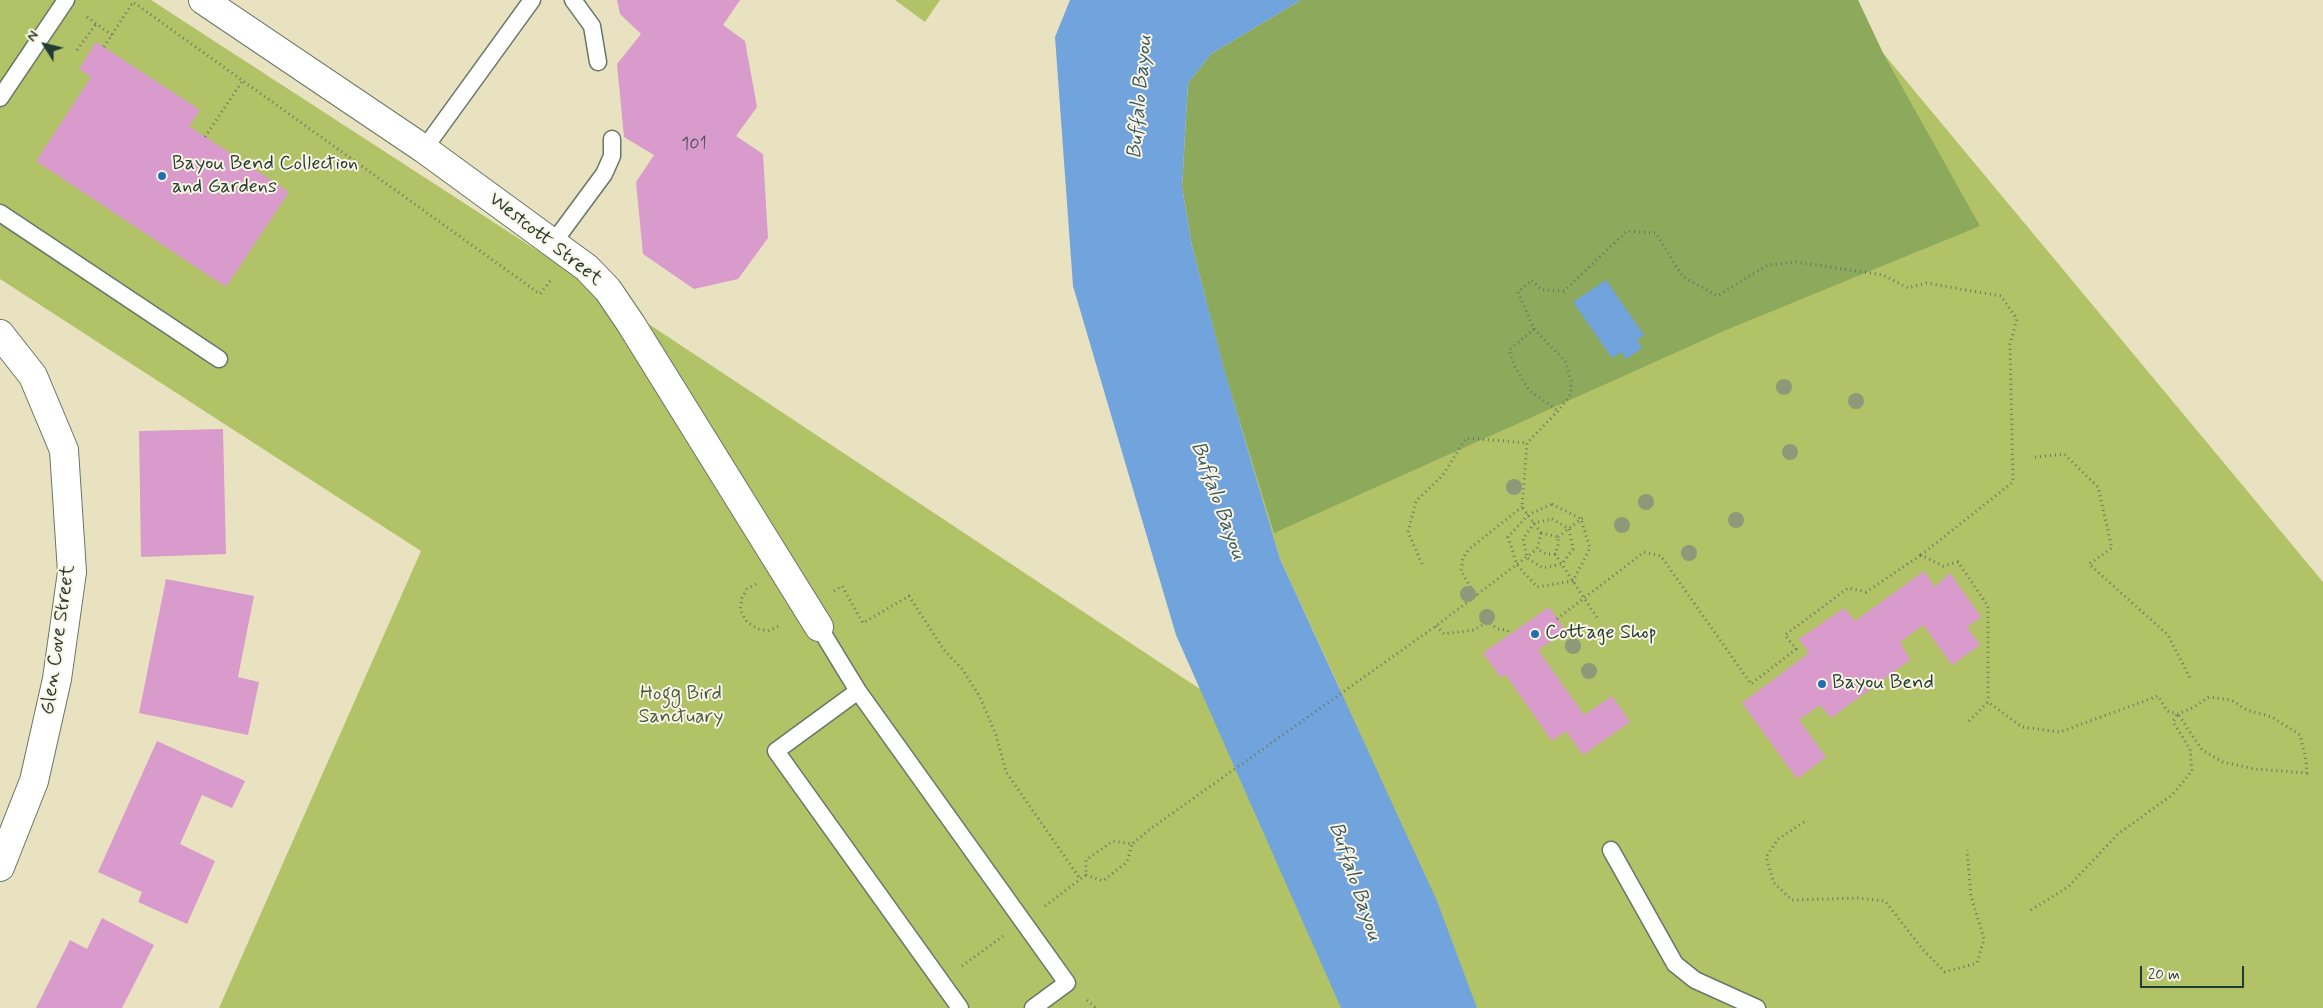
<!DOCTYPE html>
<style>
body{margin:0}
#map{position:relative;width:2323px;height:1008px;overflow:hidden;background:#e9e2c0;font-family:Mynerve,sans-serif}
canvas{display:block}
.north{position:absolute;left:20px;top:20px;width:50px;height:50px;-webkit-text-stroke:4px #fcf5e5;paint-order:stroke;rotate:306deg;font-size:14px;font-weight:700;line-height:20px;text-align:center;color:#1f3d34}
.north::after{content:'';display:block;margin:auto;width:18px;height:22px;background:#1f3d34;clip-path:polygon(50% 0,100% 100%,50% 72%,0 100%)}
.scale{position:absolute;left:2140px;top:966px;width:104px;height:22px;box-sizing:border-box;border:2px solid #1f3d34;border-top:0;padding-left:6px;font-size:15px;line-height:18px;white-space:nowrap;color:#1f3d34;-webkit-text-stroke:4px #fcf5e5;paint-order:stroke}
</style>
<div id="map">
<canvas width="2323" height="1008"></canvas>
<div class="north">N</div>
<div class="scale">20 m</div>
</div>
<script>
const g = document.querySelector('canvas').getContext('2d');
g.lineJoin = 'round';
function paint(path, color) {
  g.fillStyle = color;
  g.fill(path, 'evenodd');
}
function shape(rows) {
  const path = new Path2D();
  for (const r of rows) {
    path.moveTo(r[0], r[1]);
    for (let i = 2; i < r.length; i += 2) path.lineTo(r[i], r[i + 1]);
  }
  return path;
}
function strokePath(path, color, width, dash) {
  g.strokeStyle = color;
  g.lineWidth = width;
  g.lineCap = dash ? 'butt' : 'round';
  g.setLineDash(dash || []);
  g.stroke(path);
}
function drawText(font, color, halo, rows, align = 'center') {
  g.font = font + ' Mynerve,sans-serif';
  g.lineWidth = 4;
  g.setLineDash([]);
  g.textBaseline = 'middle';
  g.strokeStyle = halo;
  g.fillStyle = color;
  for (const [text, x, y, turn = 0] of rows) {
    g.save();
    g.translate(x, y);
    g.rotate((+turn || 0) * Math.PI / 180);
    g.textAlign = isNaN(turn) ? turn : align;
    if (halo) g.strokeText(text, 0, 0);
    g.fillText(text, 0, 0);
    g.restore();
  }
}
paint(shape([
 [0,0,151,0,555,262,1209,695,1341,697,1340,689,1280,559,1224,370,1301,0,1858,0,1883,53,2323,582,2323,1008,219,1008,421,551,0,279],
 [895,0,940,0,925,22]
]), '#b2c367');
paint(shape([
 [1301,0,1858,0,1883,53,1980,226,1726,330,1274,533,1224,370,1192,246,1182,187,1188,83,1211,54]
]), '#8da95c');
paint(shape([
 [1070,0,1301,0,1211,54,1188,83,1182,187,1192,246,1224,369,1280,559,1437,901,1477,1008,1341,1008,1176,635,1073,286,1055,37],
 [1606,280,1644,335,1637,340,1642,348,1626,359,1621,352,1612,358,1573,302]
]), '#71a4dc');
paint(shape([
 [617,0,740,0,723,25,745,41,757,107,736,136,763,154,768,238,738,279,694,289,643,254,636,182,654,155,624,137,617,64,641,34,620,14],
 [96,42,200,110,189,126,289,192,226,287,36,161,91,77,79,69],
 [223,429,226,554,141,557,139,431],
 [1924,571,1935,587,1950,573,1981,617,1967,627,1980,645,1952,665,1923,625,1900,642,1910,660,1831,718,1820,705,1799,720,1826,757,1797,779,1742,703,1809,653,1799,639,1844,608,1855,621],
 [166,579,254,596,238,677,259,682,248,735,139,713],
 [1549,607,1566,631,1538,650,1584,715,1612,696,1630,722,1583,755,1566,731,1552,741,1505,674,1501,678,1483,653],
 [157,741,245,781,232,808,202,795,180,844,215,861,187,924,138,902,142,892,98,872],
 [102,918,154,945,122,1008,36,1008,70,940,87,949]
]), '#d89bcb');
const lane = shape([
 [573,0,592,26,598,62],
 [0,98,66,0],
 [424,149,532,0],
 [0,213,219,359],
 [553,243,604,174,612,156,612,139],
 [819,627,858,691,1067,983,1033,1008],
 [858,691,776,751,960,1008],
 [1611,850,1675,964,1695,980,1757,1008]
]);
const street = shape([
 [203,0,424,149,587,268,608,290,631,324,819,627],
 [0,334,33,376,64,450,72,572,57,679,34,781,0,867]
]);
strokePath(lane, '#667765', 19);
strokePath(street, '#667765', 30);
strokePath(shape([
 [87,17,112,35],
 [104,47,133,2,540,294,551,280],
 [77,50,96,24],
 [205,137,243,80],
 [1534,329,1509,350,1515,367,1529,390,1558,411],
 [2035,457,2064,454,2098,487,2112,548,2089,564,2168,635,2190,678],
 [1552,504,1581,519,1590,548,1573,581,1537,587,1517,565,1508,537,1528,515,1552,504],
 [1552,519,1569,529,1573,549,1562,564,1543,568,1527,558,1523,539,1534,523,1552,519],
 [1541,533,1522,507,1527,443,1558,411,1571,394,1571,381,1566,362,1534,329,1518,292,1532,280,1542,290,1564,291,1627,231,1656,233,1682,276,1717,296,1768,265,1796,262,1883,275,1908,288,1926,283,2001,296,2017,319,2010,344,2013,482,1921,555,1943,566,1958,562,1988,606,1988,702],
 [1541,533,1558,537,1558,546,1555,554,1546,554,1537,549,1541,533],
 [1558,537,1585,516],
 [1555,554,1598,619],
 [1422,564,1408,532,1416,501,1443,475,1466,438,1527,443],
 [756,584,747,589,742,598,740,610,747,622,758,629,768,631,781,625],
 [834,591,842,586,863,623,909,596,944,650,963,670,980,697,996,735,1006,772,1081,880],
 [1476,596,1461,571,1463,558,1469,549,1522,507],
 [1557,619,1644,552,1661,556,1751,684,1796,649,1785,635,1848,588,1866,592,1921,555],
 [1436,626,1444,634,1474,630,1488,622,1498,629,1507,630,1511,634],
 [1969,721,1988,702,2022,727,2060,732,2158,696,2167,711,2178,714,2194,707,2209,697,2231,700,2247,710,2272,717,2300,735,2306,760,2307,773,2255,769,2223,762,2202,750,2178,714],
 [1804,822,1778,839,1766,857,1774,883,1792,900,1858,898,1885,901,1924,951,1945,972,1977,963,1984,939,1971,896,1967,850],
 [1086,875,1103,881,1127,862,1132,844],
 [1045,906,1086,875,1086,860,1113,841,1132,844,1153,827,1436,626,1537,549],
 [2031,910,2068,887,2118,834,2172,795,2192,771,2190,749,2173,722,2177,714],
 [962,966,1003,936],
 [1087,1000,1096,1008]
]), '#667765', 3, [1, 4]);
strokePath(lane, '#fff', 16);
strokePath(street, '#fff', 28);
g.fillStyle = '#8e997a';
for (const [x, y] of [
 [1784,387],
 [1856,401],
 [1790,452],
 [1514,487],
 [1646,502],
 [1736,520],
 [1622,525],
 [1689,553],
 [1468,594],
 [1487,617],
 [1573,646],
 [1589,671]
]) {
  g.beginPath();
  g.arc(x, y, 8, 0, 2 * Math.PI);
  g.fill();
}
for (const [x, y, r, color] of [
 [162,176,5,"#1f6fb2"],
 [1535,634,5,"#1f6fb2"],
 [1822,684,5,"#1f6fb2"]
]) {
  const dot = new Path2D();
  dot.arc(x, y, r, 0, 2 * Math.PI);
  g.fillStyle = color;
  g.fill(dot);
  strokePath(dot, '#fcf5e5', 2);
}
drawText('18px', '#4d545a', null, [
 ["101",694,145]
]);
drawText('20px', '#1f3d34', '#fcf5e5', [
 ["Bayou Bend Collection",172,165],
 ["and Gardens",172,188],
 ["Cottage Shop",1545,634],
 ["Bayou Bend",1832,684]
], 'left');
drawText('20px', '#1f3d34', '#fcf5e5', [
 ["Westcott Street",545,240,38],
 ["Glen Cove Street",59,640,-82]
]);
drawText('20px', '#445e41', '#fcf5e5', [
 ["Hogg Bird",681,695],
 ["Sanctuary",681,718]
]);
drawText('italic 21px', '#385c66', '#fcf5e5', [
 ["Buffalo Bayou",1141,97,-85],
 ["Buffalo Bayou",1217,501,70],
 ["Buffalo Bayou",1354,882,71]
]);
</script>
